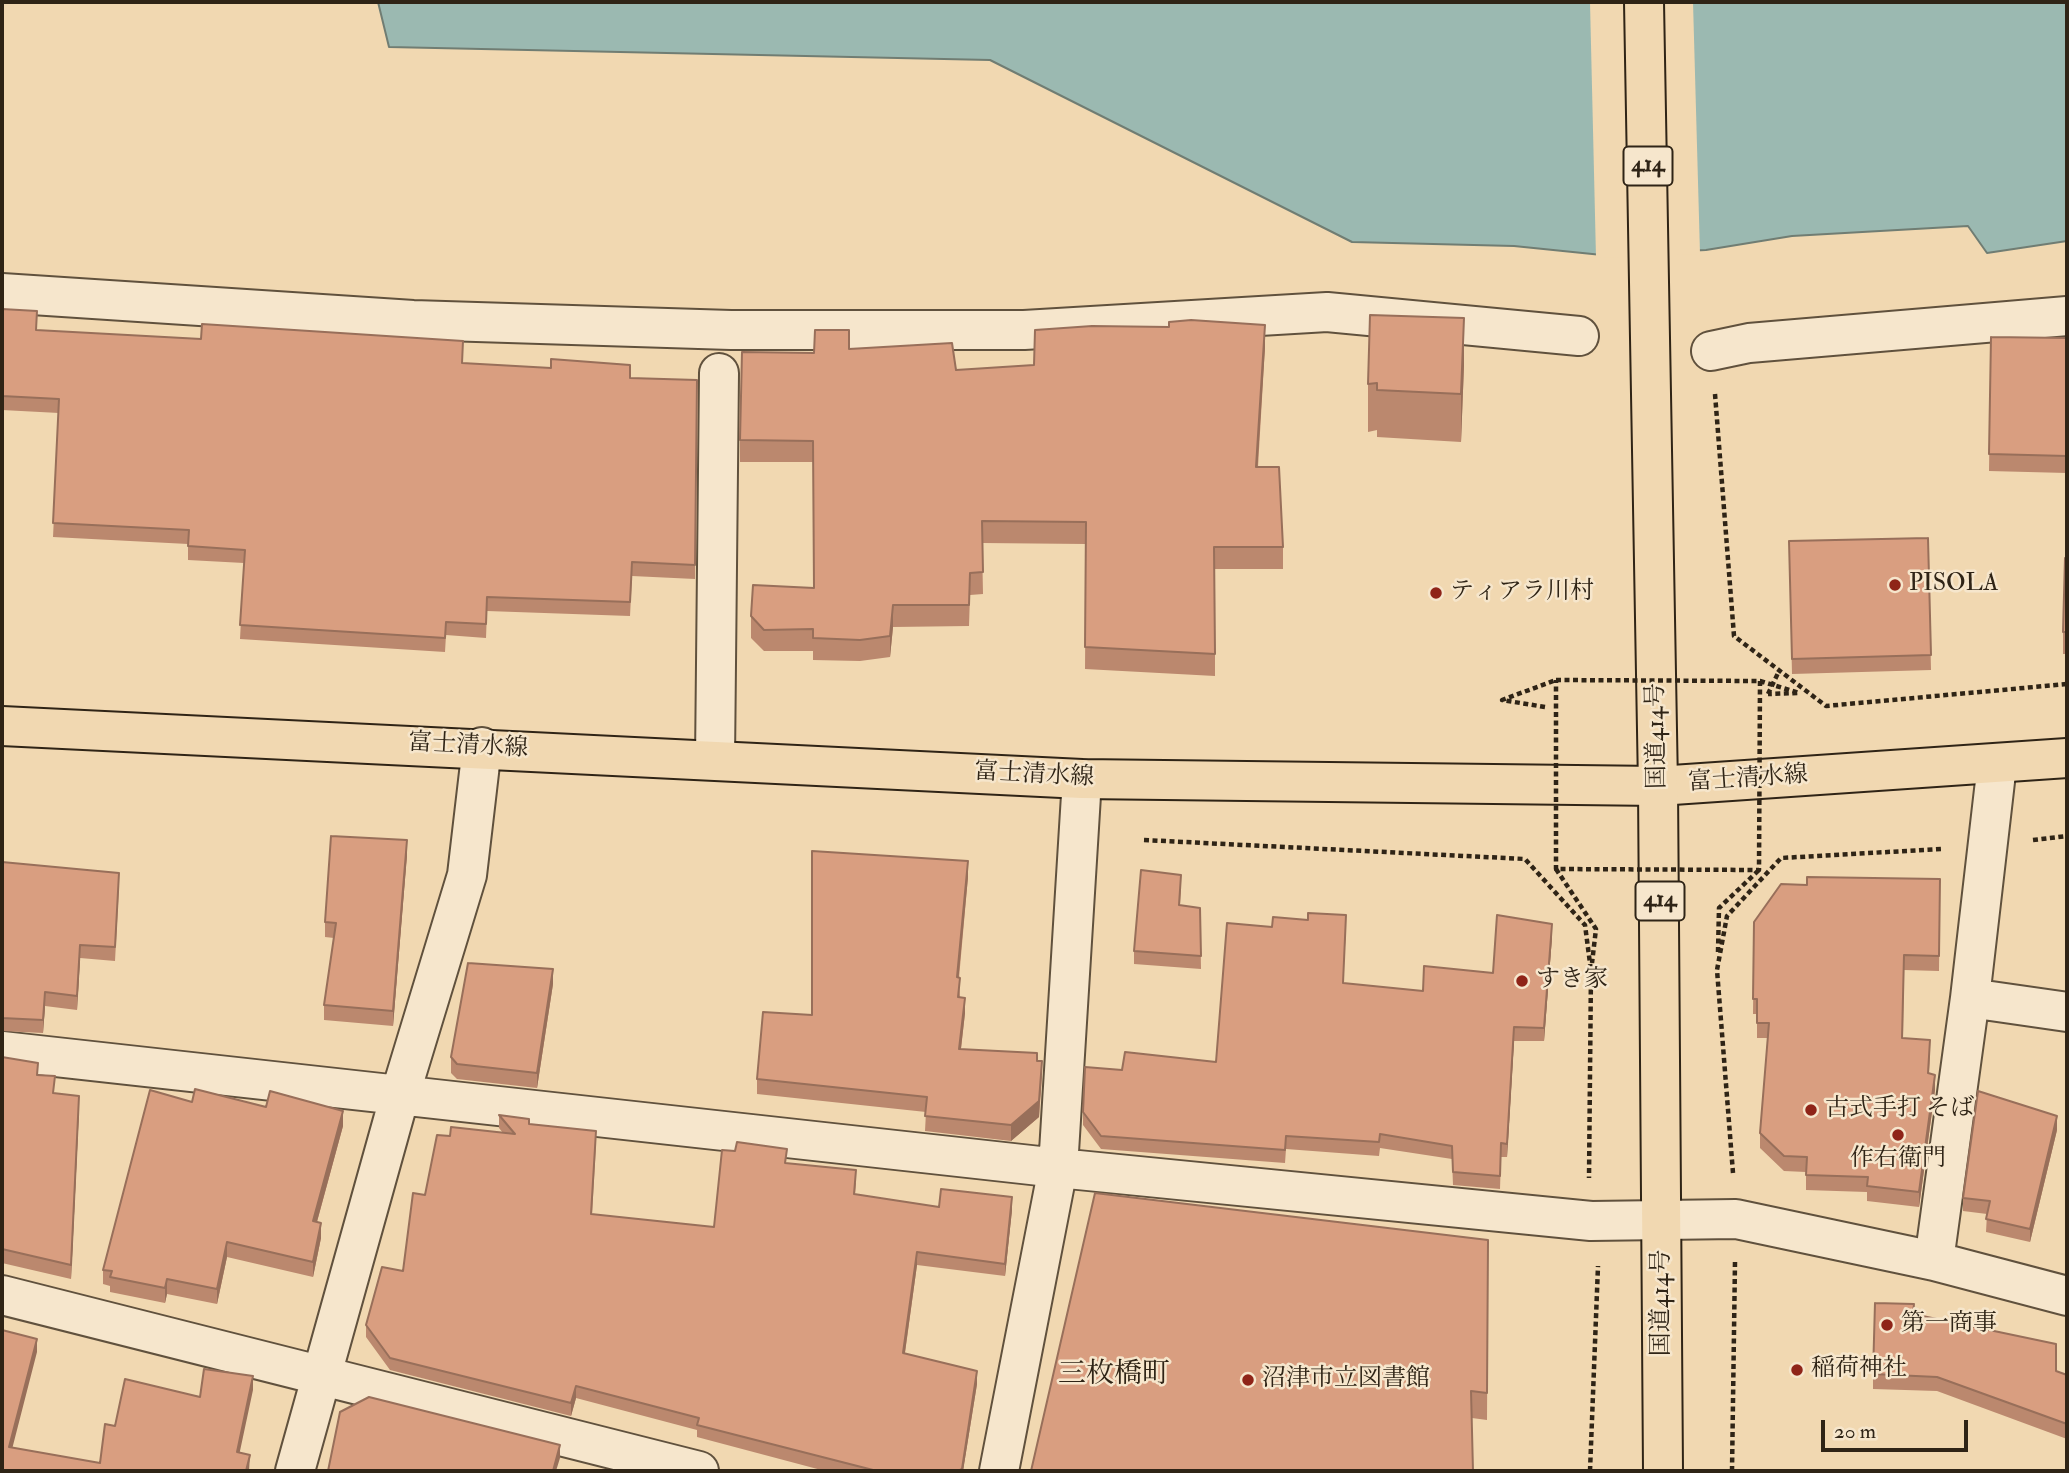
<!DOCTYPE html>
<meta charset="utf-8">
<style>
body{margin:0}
#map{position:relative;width:2069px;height:1473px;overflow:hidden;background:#f1d8b1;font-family:"IM FELL Double Pica",serif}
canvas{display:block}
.frame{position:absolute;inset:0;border:4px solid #2f2416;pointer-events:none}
.scale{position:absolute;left:1821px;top:1420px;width:147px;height:32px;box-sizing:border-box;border:4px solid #2f2416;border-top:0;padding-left:9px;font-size:21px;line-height:24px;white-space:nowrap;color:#2f2416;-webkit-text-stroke:5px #f6e6cc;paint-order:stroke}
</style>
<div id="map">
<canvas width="2069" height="1473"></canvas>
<div class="frame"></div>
<div class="scale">20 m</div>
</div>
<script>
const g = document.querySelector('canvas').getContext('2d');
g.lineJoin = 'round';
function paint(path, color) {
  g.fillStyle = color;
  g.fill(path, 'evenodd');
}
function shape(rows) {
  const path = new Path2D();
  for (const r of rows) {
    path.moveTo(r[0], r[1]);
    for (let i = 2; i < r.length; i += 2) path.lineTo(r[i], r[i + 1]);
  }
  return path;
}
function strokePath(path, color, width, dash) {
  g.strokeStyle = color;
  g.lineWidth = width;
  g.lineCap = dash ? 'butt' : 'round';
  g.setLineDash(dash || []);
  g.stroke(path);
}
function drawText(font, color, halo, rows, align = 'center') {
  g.font = font + ' "IM FELL Double Pica","Noto Serif JP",serif';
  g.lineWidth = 5;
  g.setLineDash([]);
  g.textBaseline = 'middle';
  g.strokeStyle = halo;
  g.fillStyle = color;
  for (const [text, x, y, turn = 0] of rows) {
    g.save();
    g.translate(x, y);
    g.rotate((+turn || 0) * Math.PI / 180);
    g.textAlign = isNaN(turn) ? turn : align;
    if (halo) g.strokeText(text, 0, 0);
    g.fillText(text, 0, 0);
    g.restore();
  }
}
const water = shape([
 [378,2,2067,2,2067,241,1987,253,1968,226,1792,236,1706,250,1602,255,1514,246,1352,242,990,60,389,47,378,2]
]);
paint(water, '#9bb9b1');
strokePath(water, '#707d73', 2);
paint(shape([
 [1590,2,1693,2,1700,254,1596,258]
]), '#f1d8b1');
const minor = shape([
 [2,293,413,320,731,330,1024,330,1327,312,1579,336],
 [1711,351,1749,343,2067,316],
 [715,760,719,373],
 [1970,998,2067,1012],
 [2,1051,1058,1168,1591,1221,1736,1219,1934,1261,2067,1296],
 [1934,1261,1970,998,1997,764],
 [2,1295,699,1471],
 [295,1471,400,1095,467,875,482,747],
 [999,1471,1058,1168,1082,779]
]);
const major = shape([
 [2,726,1082,779,1658,786,2067,758]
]);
const highway = shape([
 [1644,2,1658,786,1663,1471]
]);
strokePath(minor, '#60513d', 42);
strokePath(major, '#2f2416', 42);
strokePath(highway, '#2f2416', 42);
strokePath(shape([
 [1715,394,1734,636,1826,706,2067,684],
 [1768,694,1779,671],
 [1545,707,1502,700,1556,680],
 [1144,840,1525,859,1585,925,1591,971,1589,1178],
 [2033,840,2067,836],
 [1556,869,1596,929,1592,963],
 [1718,952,1719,908,1759,870],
 [1733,1173,1717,970,1727,916,1781,858,1941,849],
 [1590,1471,1598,1266],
 [1732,1471,1735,1262]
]), '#2f2416', 4.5, [5, 3.5]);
strokePath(minor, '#f6e6cc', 38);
strokePath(major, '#f1d8b1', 38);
strokePath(highway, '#f1d8b1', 38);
strokePath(shape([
 [1556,680,1760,681,1759,870,1556,869,1556,680],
 [1760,681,1799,693,1768,694]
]), '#2f2416', 4.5, [5, 3.5]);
paint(shape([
 [2,309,37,330,463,363,630,378,697,380,695,579,632,576,630,616,487,611,486,638,446,635,445,652,240,639,244,563,188,560,188,544,53,537,59,413,2,410],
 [1991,337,2067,338,2067,473,1989,471],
 [1265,347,1258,467,1283,547,1283,569,1215,569,1215,676,1085,669,1086,544,982,543,983,594,970,595,969,626,893,627,890,657,860,661,813,660,813,651,764,651,751,638,751,616,814,588,813,462,740,462,740,440,814,353,849,349,956,370,1034,365],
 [1464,365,1461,442,1377,437,1377,430,1368,432,1368,384],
 [1928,538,1931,670,1792,674,1789,541],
 [2067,558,2067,654,2063,654,2063,632],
 [407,855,393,1026,324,1020,324,1005,334,938,325,937,325,922],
 [2,862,119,887,115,961,80,958,77,1010,45,1006,43,1033,2,1031],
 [968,877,959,978,960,997,965,1013,961,1049,1037,1061,1042,1077,1039,1117,1011,1141,925,1131,926,1112,757,1094,757,1079,812,1015],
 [1940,879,1939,971,1904,970,1903,1038,1930,1055,1929,1073,1935,1090,1919,1207,1867,1201,1867,1192,1806,1190,1806,1172,1784,1171,1760,1148,1760,1133,1768,1038,1757,1038,1757,1014,1753,1014,1754,922,1807,885],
 [1181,888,1180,905,1200,908,1201,969,1134,964,1134,951],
 [1272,927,1346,929,1343,983,1423,991,1493,973,1552,937,1544,1041,1514,1041,1507,1157,1501,1157,1500,1189,1453,1185,1452,1159,1380,1148,1379,1156,1286,1149,1285,1163,1101,1149,1083,1125,1083,1112,1122,1070,1216,1062],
 [553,984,537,1088,457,1079,451,1073,451,1057],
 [2,1057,38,1075,54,1093,79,1110,71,1279,2,1263],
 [192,1102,343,1126,317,1222,321,1238,313,1277,227,1257,217,1304,167,1294,165,1303,110,1292,110,1286,103,1284,103,1270],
 [499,1115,596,1144,592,1215,714,1227,787,1163,856,1183,855,1194,939,1207,1012,1210,1005,1276,917,1265,905,1353,977,1384,963,1471,825,1471,697,1437,697,1430,576,1398,571,1416,390,1370,366,1337,366,1325,403,1271,425,1195,450,1136,503,1133,499,1128],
 [2057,1130,2030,1242,1986,1232,1987,1214,1963,1211,1963,1198],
 [1488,1240,1487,1420,1472,1418,1031,1471],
 [1914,1314,2067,1375,2067,1439,1937,1391,1873,1389,1873,1374]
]), '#bb886e');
paint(shape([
 [1464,318,1464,365,1461,442,1461,394],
 [1265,325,1265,347,1256,489,1256,467],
 [893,605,893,627,890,657,890,636],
 [407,840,407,855,393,1026,393,1011],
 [968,861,968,877,957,993,957,977],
 [1552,924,1552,937,1544,1041,1544,1028],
 [80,945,80,958,77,1010,77,996],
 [553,969,553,984,537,1088,537,1073],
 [45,992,45,1006,43,1033,43,1020],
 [965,998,965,1013,959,1065,959,1049],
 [1514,1027,1514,1041,1507,1157,1507,1144],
 [1042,1061,1039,1117,1011,1141,1011,1125],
 [1935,1075,1935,1090,1919,1207,1919,1192],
 [79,1096,79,1110,71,1279,71,1265],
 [343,1111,343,1126,313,1236,313,1221],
 [2057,1116,2057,1130,2030,1242,2030,1229],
 [1012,1197,1012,1210,1005,1276,1005,1264],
 [321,1223,321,1238,313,1277,313,1262],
 [227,1242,227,1257,217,1304,217,1289],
 [917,1252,917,1265,903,1366,903,1353],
 [167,1279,167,1294,165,1303,165,1288],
 [37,1339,37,1352,9,1461,9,1447],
 [977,1371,977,1384,963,1471,958,1471],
 [253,1376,253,1390,237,1465,237,1452],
 [576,1386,576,1398,571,1416,571,1403],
 [560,1445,560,1458,556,1471,553,1471],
 [250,1455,249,1471,246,1471]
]), '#986f5a');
const building = shape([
 [2,309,37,311,36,330,201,339,202,324,463,341,462,363,551,368,551,359,630,365,630,378,697,380,695,565,632,562,630,602,487,597,486,624,446,622,445,638,240,625,245,550,188,546,189,530,53,523,59,399,2,396,2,309],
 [1370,315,1464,318,1461,394,1377,390,1377,383,1368,384,1370,315],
 [1191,320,1265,325,1256,467,1279,467,1283,547,1214,547,1215,654,1085,647,1086,522,982,521,983,572,970,573,969,605,893,605,890,636,860,640,813,638,813,629,764,630,751,616,753,585,814,588,813,441,740,440,742,352,814,353,815,330,849,330,849,349,952,343,956,370,1034,365,1035,330,1092,326,1169,327,1169,322,1191,320],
 [1991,337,2067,338,2067,456,1989,454,1991,337],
 [1928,538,1931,655,1792,659,1789,541,1928,538],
 [2065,558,2067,558,2067,632,2063,632,2065,558],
 [331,836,407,840,393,1011,324,1005,336,923,325,922,331,836],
 [812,851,968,861,957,977,960,978,958,997,965,998,959,1049,1037,1053,1037,1061,1042,1061,1039,1101,1011,1125,925,1116,927,1097,757,1079,763,1012,812,1015,812,851],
 [2,862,119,873,115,947,80,945,77,996,45,992,43,1020,2,1018,2,862],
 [1141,870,1181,875,1179,905,1200,908,1201,956,1134,951,1141,870],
 [1807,877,1940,879,1939,956,1904,955,1902,1038,1930,1040,1928,1073,1935,1075,1919,1192,1867,1186,1868,1177,1806,1175,1807,1157,1784,1156,1760,1133,1769,1023,1757,1023,1757,999,1753,999,1754,922,1781,884,1807,885,1807,877],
 [1308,913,1346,915,1343,983,1423,991,1424,966,1493,973,1497,915,1552,924,1544,1028,1514,1027,1507,1144,1501,1143,1500,1176,1453,1172,1452,1146,1380,1134,1379,1142,1286,1136,1285,1150,1101,1136,1083,1112,1085,1067,1122,1070,1125,1052,1216,1062,1227,923,1272,927,1273,917,1308,920,1308,913],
 [468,963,553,969,537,1073,457,1064,451,1057,468,963],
 [2,1057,38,1063,37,1075,55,1076,53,1093,79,1096,71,1265,2,1249,2,1057],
 [195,1089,266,1107,270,1091,343,1111,313,1221,321,1223,313,1262,227,1242,217,1289,167,1279,165,1288,110,1277,112,1271,103,1270,150,1090,192,1102,195,1089],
 [1978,1091,2057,1116,2030,1229,1986,1219,1990,1201,1963,1198,1978,1091],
 [499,1115,529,1119,529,1124,596,1131,591,1214,714,1227,722,1150,735,1151,737,1142,787,1149,785,1163,856,1170,854,1194,939,1207,941,1189,1012,1197,1005,1264,917,1252,903,1353,977,1371,962,1469,958,1471,877,1471,697,1425,699,1418,576,1386,571,1403,390,1358,366,1325,382,1267,403,1271,413,1193,425,1195,437,1135,450,1136,451,1127,515,1134,499,1115],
 [1095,1193,1488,1240,1487,1393,1471,1391,1473,1471,1031,1471,1095,1193],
 [1875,1303,1914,1304,1913,1314,2056,1344,2056,1371,2067,1375,2067,1424,1937,1377,1873,1374,1875,1303],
 [2,1330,37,1339,9,1447,100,1463,105,1424,115,1426,125,1379,200,1397,204,1369,253,1376,237,1452,250,1455,246,1471,2,1471,2,1330],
 [369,1397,560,1445,553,1471,328,1471,340,1412,369,1397]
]);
paint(building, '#d99e80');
strokePath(building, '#986f5a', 2);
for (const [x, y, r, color] of [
 [1895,585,7,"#8f2418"],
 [1436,593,7,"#8f2418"],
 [1522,981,7,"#8f2418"],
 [1811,1110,7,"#8f2418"],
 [1898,1135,7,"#8f2418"],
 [1887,1325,7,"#8f2418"],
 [1797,1370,7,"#8f2418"],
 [1248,1380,7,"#8f2418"]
]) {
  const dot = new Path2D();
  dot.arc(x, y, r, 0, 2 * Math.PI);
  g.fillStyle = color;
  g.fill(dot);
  strokePath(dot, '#f6e6cc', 2.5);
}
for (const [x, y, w] of [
 [1648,166,49],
 [1660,901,49]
]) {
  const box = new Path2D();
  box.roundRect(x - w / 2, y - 19.5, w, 39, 5);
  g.fillStyle = '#f6e6cc';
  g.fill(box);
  strokePath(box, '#2f2416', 2);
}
drawText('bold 23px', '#2f2416', null, [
 ["414",1648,166],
 ["414",1660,901]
]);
drawText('24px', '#2f2416', '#f6e6cc', [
 ["PISOLA",1909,585],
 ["ティアラ川村",1450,593],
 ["すき家",1536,981],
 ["古式手打 そば",1825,1110],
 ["作右衛門",1898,1160,"center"],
 ["第一商事",1901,1325],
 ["稲荷神社",1811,1370],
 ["沼津市立図書館",1262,1380]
], 'left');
drawText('24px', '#2f2416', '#f6e6cc', [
 ["国道414号",1658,736,-91],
 ["富士清水線",468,747,3],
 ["富士清水線",1034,776,3],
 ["富士清水線",1748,780,-4],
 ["国道414号",1663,1303,-90]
]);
drawText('28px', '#2f2416', '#f6e6cc', [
 ["三枚橋町",1114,1376]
]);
</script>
